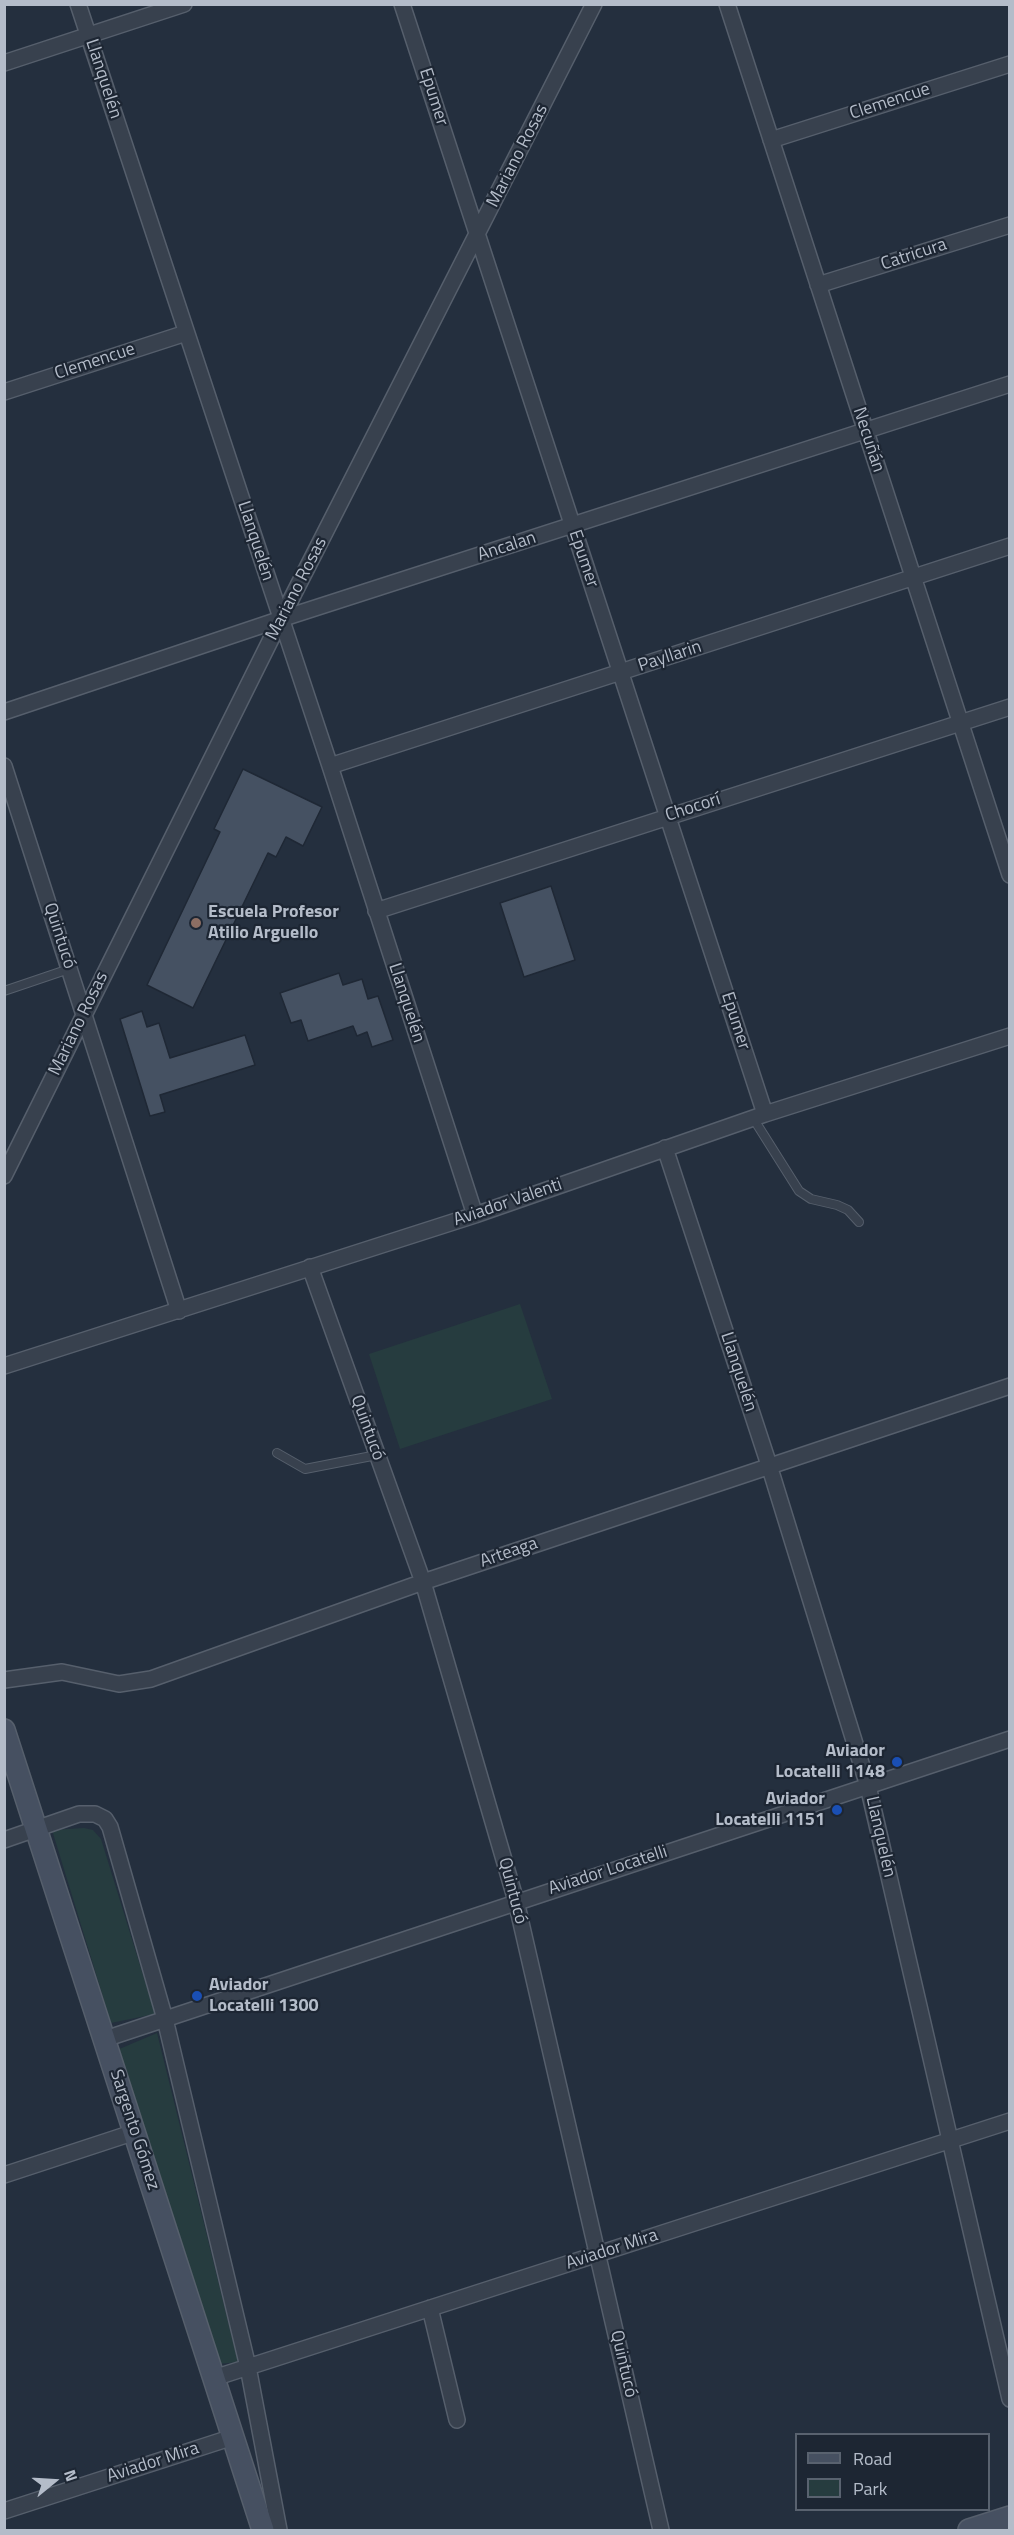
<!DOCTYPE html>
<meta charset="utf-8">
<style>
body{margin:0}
#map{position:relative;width:1014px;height:2535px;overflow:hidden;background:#242f3e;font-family:"Titillium Web",sans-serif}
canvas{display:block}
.frame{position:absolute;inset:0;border:6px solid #b4bcc9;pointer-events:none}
.legend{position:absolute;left:795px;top:2433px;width:195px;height:78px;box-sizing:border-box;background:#1d2633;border:2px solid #59626f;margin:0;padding:8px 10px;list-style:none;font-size:18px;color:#b4bcc9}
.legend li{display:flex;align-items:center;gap:12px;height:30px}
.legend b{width:30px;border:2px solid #59626f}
.north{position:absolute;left:24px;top:2451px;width:60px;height:60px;-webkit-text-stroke:4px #1d2633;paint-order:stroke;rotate:72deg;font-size:16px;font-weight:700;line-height:24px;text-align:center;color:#b4bcc9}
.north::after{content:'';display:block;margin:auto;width:21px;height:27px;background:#b4bcc9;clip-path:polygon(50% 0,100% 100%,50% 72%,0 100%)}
</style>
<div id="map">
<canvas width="1014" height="2535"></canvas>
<div class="frame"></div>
<ul class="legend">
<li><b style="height:8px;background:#465061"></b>Road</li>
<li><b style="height:16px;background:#263c3f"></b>Park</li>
</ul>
<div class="north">N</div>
</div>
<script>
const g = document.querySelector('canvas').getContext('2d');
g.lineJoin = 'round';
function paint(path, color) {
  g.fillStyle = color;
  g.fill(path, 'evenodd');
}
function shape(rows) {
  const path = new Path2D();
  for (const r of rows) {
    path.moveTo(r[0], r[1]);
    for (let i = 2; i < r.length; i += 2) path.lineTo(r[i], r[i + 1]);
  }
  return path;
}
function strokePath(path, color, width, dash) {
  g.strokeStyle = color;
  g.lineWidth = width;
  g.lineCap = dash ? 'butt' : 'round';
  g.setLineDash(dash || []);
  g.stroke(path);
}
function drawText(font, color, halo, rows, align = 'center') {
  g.font = font + ' "Titillium Web",sans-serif';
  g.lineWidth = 4.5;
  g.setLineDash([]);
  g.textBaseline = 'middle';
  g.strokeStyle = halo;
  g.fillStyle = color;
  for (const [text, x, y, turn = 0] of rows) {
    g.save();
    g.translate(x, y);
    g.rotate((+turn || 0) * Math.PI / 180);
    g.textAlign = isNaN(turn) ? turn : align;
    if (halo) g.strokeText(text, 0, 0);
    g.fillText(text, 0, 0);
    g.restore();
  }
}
paint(shape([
 [520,1304,552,1399,400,1449,369,1354],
 [84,1828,93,1830,101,1839,155,2014,111,2023,52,1830],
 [157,2033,238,2362,218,2364,117,2050]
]), '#263c3f');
const building = shape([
 [243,769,322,807,303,846,286,837,276,857,268,853,193,1008,147,985,220,832,214,829,243,769],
 [551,886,575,960,524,977,500,903,551,886],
 [339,973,343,985,362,979,368,999,378,996,393,1040,372,1047,367,1032,357,1036,353,1026,308,1041,301,1020,291,1023,280,993,339,973],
 [142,1011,147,1027,159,1023,170,1058,245,1035,255,1065,160,1095,165,1112,150,1116,120,1019,142,1011]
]);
paint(building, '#455162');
strokePath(building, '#1f2835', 1.5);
const service = shape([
 [4,991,69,969],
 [753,1118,799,1191,811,1199,837,1205,848,1210,859,1222],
 [277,1453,305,1469,377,1455]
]);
const minor = shape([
 [78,4,330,766,475,1215],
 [402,4,765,1114],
 [727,4,1010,875],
 [4,63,184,4],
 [771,140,1010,64],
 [818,285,1010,225],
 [4,392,186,333],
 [4,712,281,619,1010,384],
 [4,766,179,1311],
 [330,766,1010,546],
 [376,911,1010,707],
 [665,1148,769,1465,868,1786,1010,2399],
 [4,1176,281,619,594,4],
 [310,1267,423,1582,516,1901,661,2530],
 [4,1366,475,1215,765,1114,1010,1036],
 [4,1680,62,1672,119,1684,151,1679,423,1582,1010,1386],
 [4,1840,79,1814,95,1814,105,1819,110,1827,165,2019,248,2367,279,2530],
 [105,2039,1010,1739],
 [4,2175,135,2132],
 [430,2308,457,2420],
 [214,2378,1010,2121],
 [4,2511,233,2437]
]);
const secondary = shape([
 [4,1730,263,2530],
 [969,2530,1010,2517]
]);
strokePath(service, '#565f6c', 10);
strokePath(minor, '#565f6c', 18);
strokePath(secondary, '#565f6c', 24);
strokePath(service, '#38414e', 8);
strokePath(minor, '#38414e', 15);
strokePath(secondary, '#465061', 21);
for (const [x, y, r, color] of [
 [196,923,6,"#8d6e63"],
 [897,1762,6,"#1a4fb4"],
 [837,1810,6,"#1a4fb4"],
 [197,1996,6,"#1a4fb4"]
]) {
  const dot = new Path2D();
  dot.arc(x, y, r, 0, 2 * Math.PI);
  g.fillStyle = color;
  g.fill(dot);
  strokePath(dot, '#1d2633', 2);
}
drawText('18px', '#b4bcc9', '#1d2633', [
 ["Llanquelén",103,79,72],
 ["Epumer",433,97,72],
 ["Clemencue",890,102,-18],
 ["Mariano Rosas",518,156,-63],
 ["Catricura",914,255,-18],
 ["Clemencue",95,362,-18],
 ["Necuñán",868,440,72],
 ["Llanquelén",255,541,72],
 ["Ancalan",507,547,-18],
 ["Epumer",583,559,71],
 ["Mariano Rosas",297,589,-63],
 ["Payllarin",670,657,-18],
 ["Chocorí",693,808,-18],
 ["Quintucó",59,936,72],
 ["Llanquelén",406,1003,72],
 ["Epumer",735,1021,72],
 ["Mariano Rosas",79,1024,-64],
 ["Aviador Valenti",508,1203,-19],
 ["Llanquelén",738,1372,72],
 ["Quintucó",367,1428,70],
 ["Arteaga",509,1553,-19],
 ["Llanquelén",880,1837,77],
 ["Aviador Locatelli",608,1871,-18],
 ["Quintucó",512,1891,75],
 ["Sargento Gómez",134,2130,72],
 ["Aviador Mira",612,2250,-18],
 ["Quintucó",623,2364,77],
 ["Aviador Mira",153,2463,-18]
]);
drawText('bold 18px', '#b4bcc9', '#1d2633', [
 ["Escuela Profesor",208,913],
 ["Atilio Arguello",208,934],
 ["Aviador",885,1752,"right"],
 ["Locatelli 1148",885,1773,"right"],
 ["Aviador",825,1800,"right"],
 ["Locatelli 1151",825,1821,"right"],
 ["Aviador",209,1986],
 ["Locatelli 1300",209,2007]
], 'left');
</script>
